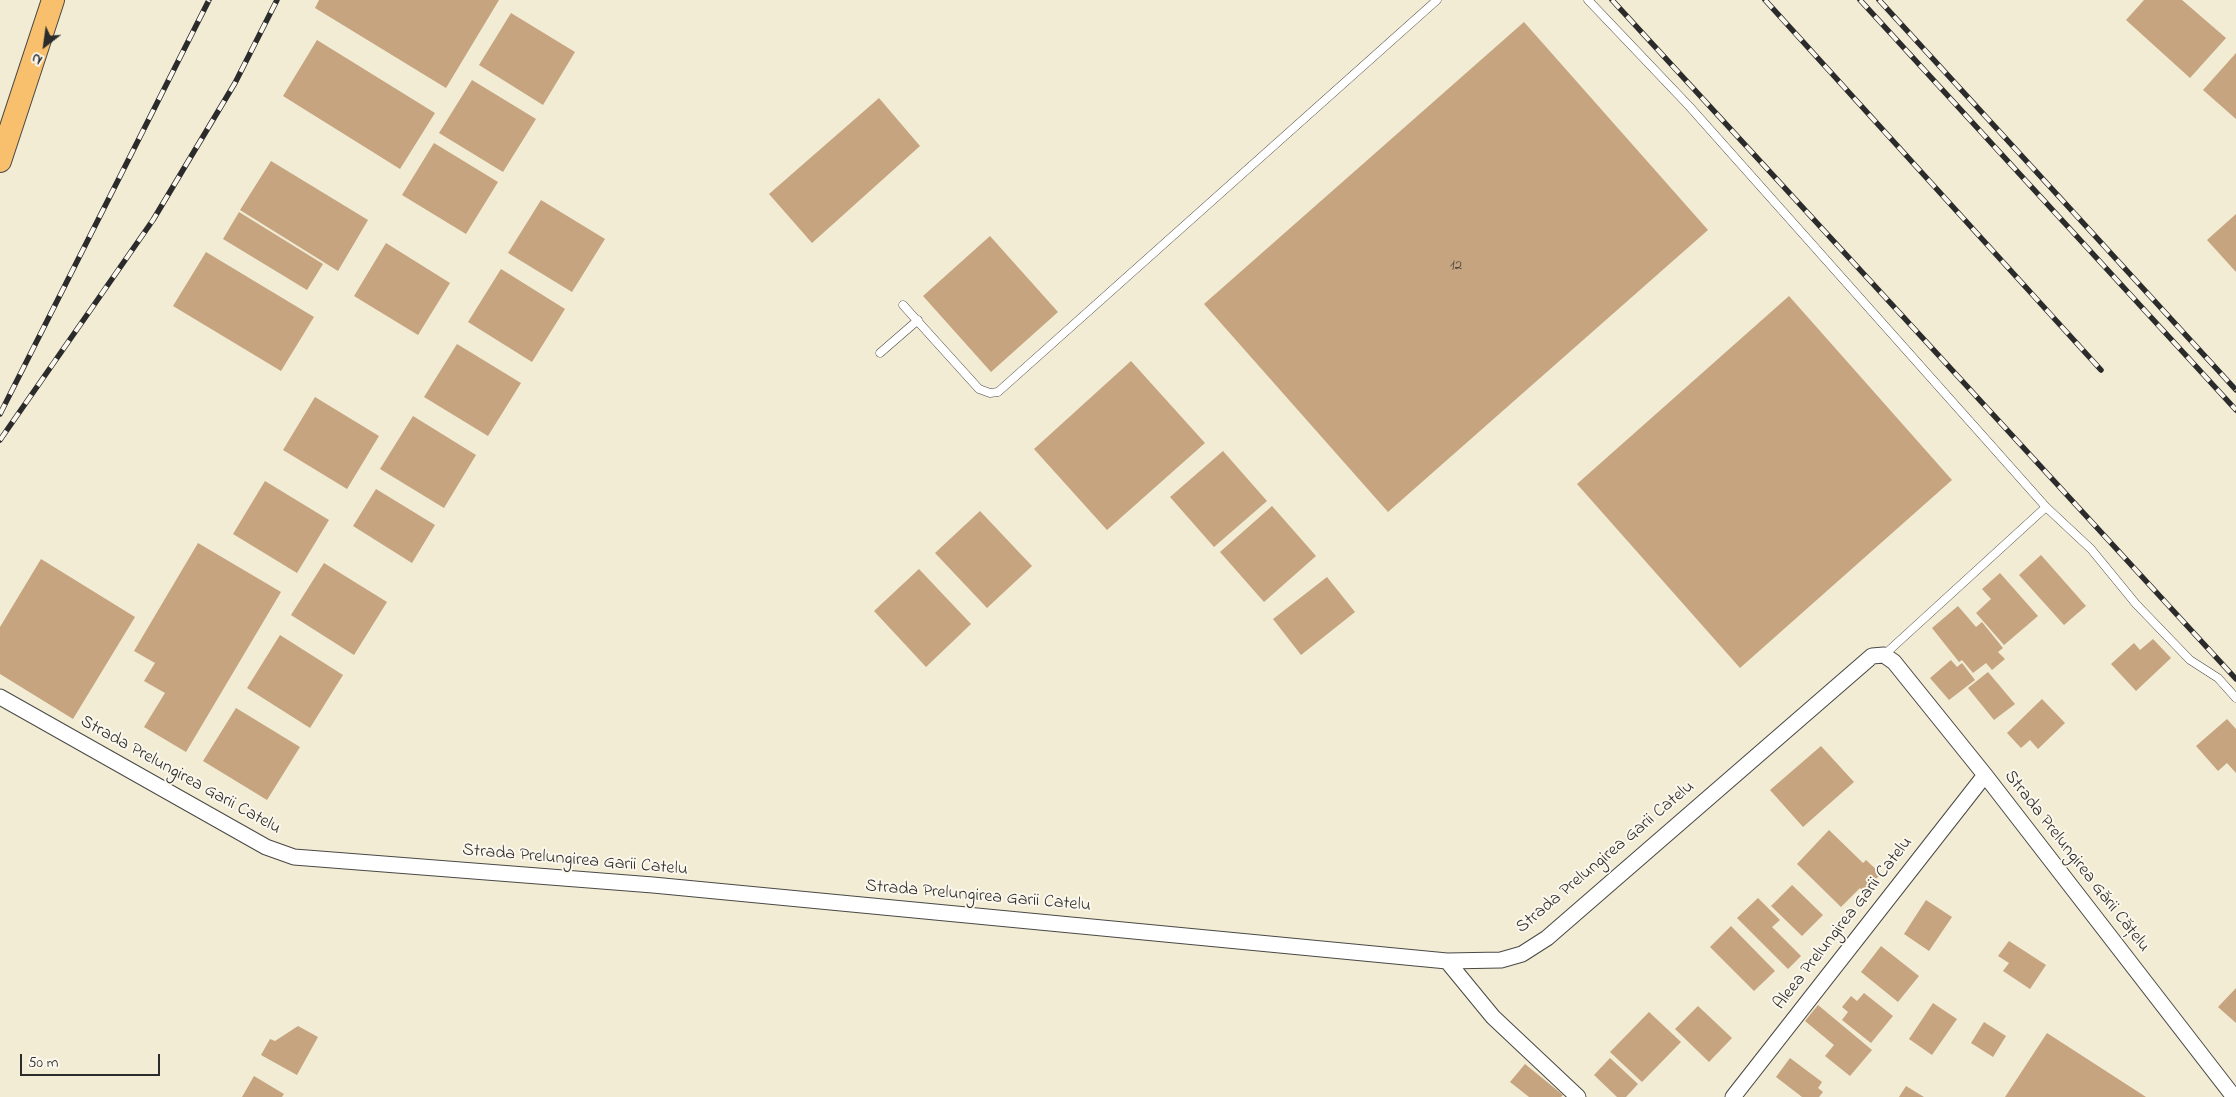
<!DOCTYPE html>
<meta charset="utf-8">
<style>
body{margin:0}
#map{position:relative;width:2236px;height:1097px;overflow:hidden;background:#f2ecd4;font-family:"Indie Flower",sans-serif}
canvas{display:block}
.north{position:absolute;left:20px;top:20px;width:50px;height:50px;-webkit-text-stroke:4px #fbf7ec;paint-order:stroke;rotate:210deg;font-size:14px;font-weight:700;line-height:20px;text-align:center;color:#2b2b2b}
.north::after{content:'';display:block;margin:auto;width:18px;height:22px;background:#2b2b2b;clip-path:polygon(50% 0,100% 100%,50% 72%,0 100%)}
.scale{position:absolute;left:20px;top:1054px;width:140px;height:22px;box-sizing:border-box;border:2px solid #2b2b2b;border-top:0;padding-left:6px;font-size:15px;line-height:18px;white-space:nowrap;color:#2b2b2b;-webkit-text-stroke:4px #fbf7ec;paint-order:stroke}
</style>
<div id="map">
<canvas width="2236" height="1097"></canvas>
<div class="north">N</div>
<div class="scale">50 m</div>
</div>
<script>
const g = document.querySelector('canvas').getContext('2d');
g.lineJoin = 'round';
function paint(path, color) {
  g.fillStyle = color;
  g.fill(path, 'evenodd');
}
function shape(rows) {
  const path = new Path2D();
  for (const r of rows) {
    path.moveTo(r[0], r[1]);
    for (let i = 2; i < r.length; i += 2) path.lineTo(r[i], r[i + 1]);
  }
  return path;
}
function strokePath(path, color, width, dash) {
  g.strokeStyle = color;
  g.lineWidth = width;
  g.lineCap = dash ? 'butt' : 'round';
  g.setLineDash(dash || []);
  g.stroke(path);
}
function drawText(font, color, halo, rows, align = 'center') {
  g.font = font + ' "Indie Flower",sans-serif';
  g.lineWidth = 4;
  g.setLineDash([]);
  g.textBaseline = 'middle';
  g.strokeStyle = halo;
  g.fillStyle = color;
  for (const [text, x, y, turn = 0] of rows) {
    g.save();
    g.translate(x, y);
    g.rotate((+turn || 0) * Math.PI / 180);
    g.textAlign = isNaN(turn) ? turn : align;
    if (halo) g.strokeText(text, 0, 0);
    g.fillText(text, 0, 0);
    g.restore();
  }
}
paint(shape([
 [319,0,499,0,446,88,315,8],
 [2144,0,2182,0,2226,38,2190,78,2126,20],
 [511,13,575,52,543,105,479,65],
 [1524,22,1708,230,1388,512,1204,304],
 [317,40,435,113,400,169,283,96],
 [2236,53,2236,119,2203,90],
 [472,80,536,119,503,172,439,133],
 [879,98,920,146,812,243,769,194],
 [434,143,498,182,466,234,402,195],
 [271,161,368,220,338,271,240,210],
 [541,200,605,239,572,292,508,253],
 [239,212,323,264,307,290,223,239],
 [2236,214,2236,272,2207,240],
 [990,236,1058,312,991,372,923,296],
 [386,243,450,283,418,335,354,296],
 [206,252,314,317,281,371,173,306],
 [501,269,565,309,532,362,468,322],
 [1789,296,1952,480,1740,668,1577,484],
 [457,344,521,383,488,436,424,397],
 [1131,361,1205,443,1107,530,1034,449],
 [315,397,379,436,347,489,283,450],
 [413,416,476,455,444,508,380,469],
 [1223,451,1267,501,1214,547,1170,497],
 [265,481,329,520,297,573,233,534],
 [376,489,435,525,412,563,353,526],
 [1272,506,1316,556,1264,602,1220,552],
 [980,511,1032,566,987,608,935,553],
 [198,543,281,592,186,752,144,727,165,693,144,681,155,663,134,651],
 [2041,555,2086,606,2064,625,2019,575],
 [41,559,135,617,73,719,0,674,0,627],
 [324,563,387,602,354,655,291,615],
 [919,569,971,624,926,667,874,611],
 [2000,573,2038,616,2004,645,1976,613,1991,599,1982,589],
 [1327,577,1355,612,1301,655,1273,619],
 [1958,606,1976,627,1982,622,2003,648,1998,652,2005,659,1992,670,1986,663,1973,673,1962,660,1959,662,1932,628],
 [280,635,343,675,310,728,247,688],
 [2153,639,2171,658,2136,691,2111,664,2134,643,2140,650],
 [1951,660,1957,667,1962,663,1975,680,1949,700,1930,678],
 [1988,672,2015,704,1994,720,1968,688],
 [2042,699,2065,723,2038,749,2030,740,2021,748,2007,733],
 [236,708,300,747,267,800,203,761],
 [2227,719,2236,729,2236,773,2227,763,2218,771,2196,746],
 [1821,746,1854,782,1803,827,1770,790],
 [1829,830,1863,863,1866,860,1881,874,1863,892,1860,888,1841,907,1797,864],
 [1792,885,1823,915,1802,936,1771,906],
 [1758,898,1780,920,1772,927,1801,956,1788,969,1737,918],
 [1926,900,1952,917,1929,951,1904,934],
 [1731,926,1775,971,1754,991,1710,947],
 [2009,941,2046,965,2030,989,2003,971,2009,963,1998,956],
 [1881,946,1919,976,1898,1002,1861,972],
 [2236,988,2236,1023,2218,1007],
 [1864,993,1893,1016,1871,1043,1842,1020,1848,1012,1842,1007,1851,996,1857,1001],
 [1933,1003,1957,1019,1932,1055,1909,1039],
 [1818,1005,1872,1050,1850,1076,1825,1056,1834,1045,1805,1021],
 [1698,1006,1732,1038,1709,1062,1675,1029],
 [1649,1012,1681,1042,1642,1082,1610,1052],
 [1984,1022,2006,1036,1993,1057,1971,1043],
 [298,1026,318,1037,297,1075,261,1055,270,1039,275,1041],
 [2047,1033,2146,1097,2005,1097],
 [1610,1058,1638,1084,1626,1097,1617,1097,1594,1075],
 [1790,1058,1822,1082,1818,1088,1823,1092,1819,1097,1802,1097,1776,1077],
 [1525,1064,1563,1095,1561,1097,1529,1097,1510,1082],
 [254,1076,284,1094,282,1097,242,1097],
 [1906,1086,1924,1097,1899,1097]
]), '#c5a47f');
const lane = shape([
 [1588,0,1689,106,2046,507,2091,549,2136,604,2190,660,2218,678,2236,698],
 [903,305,979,389,990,393,998,392,1437,0],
 [880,353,918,320],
 [1884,655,2046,507]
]);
const street = shape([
 [0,697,266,847,294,857,653,885,1447,961,1501,960,1522,954,1547,938,1872,656,1884,655,1894,662,1985,775,2234,1097],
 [1447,961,1493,1017,1578,1097],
 [1733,1097,1985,775]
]);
const primary = shape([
 [0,161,53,0]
]);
strokePath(lane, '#494844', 9);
strokePath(street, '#494844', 17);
strokePath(primary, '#494844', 24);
strokePath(lane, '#fff', 8);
strokePath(street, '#fff', 15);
strokePath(primary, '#f8bf6c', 22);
const rail = shape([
 [1612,0,2236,679],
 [1765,0,2101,370],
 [1860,0,2236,410],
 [1879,0,2236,390],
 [0,414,209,0],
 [0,440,153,220,235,83,277,0]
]);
strokePath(rail, '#2b2b2b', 5.5);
strokePath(rail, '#fbf7ec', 4, [11]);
drawText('15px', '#524940', null, [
 ["12",1456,267]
]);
drawText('18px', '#2b2b2b', '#fbf7ec', [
 ["Strada Prelungirea Garii Catelu",180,776,29],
 ["Strada Prelungirea Garii Catelu",1606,858,-40],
 ["Strada Prelungirea Garii Catelu",575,861,5],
 ["Strada Prelungirea Gării Cățelu",2076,862,52],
 ["Strada Prelungirea Garii Catelu",978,897,5],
 ["Aleea Prelungirea Garii Catelu",1844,924,-52]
]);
</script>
